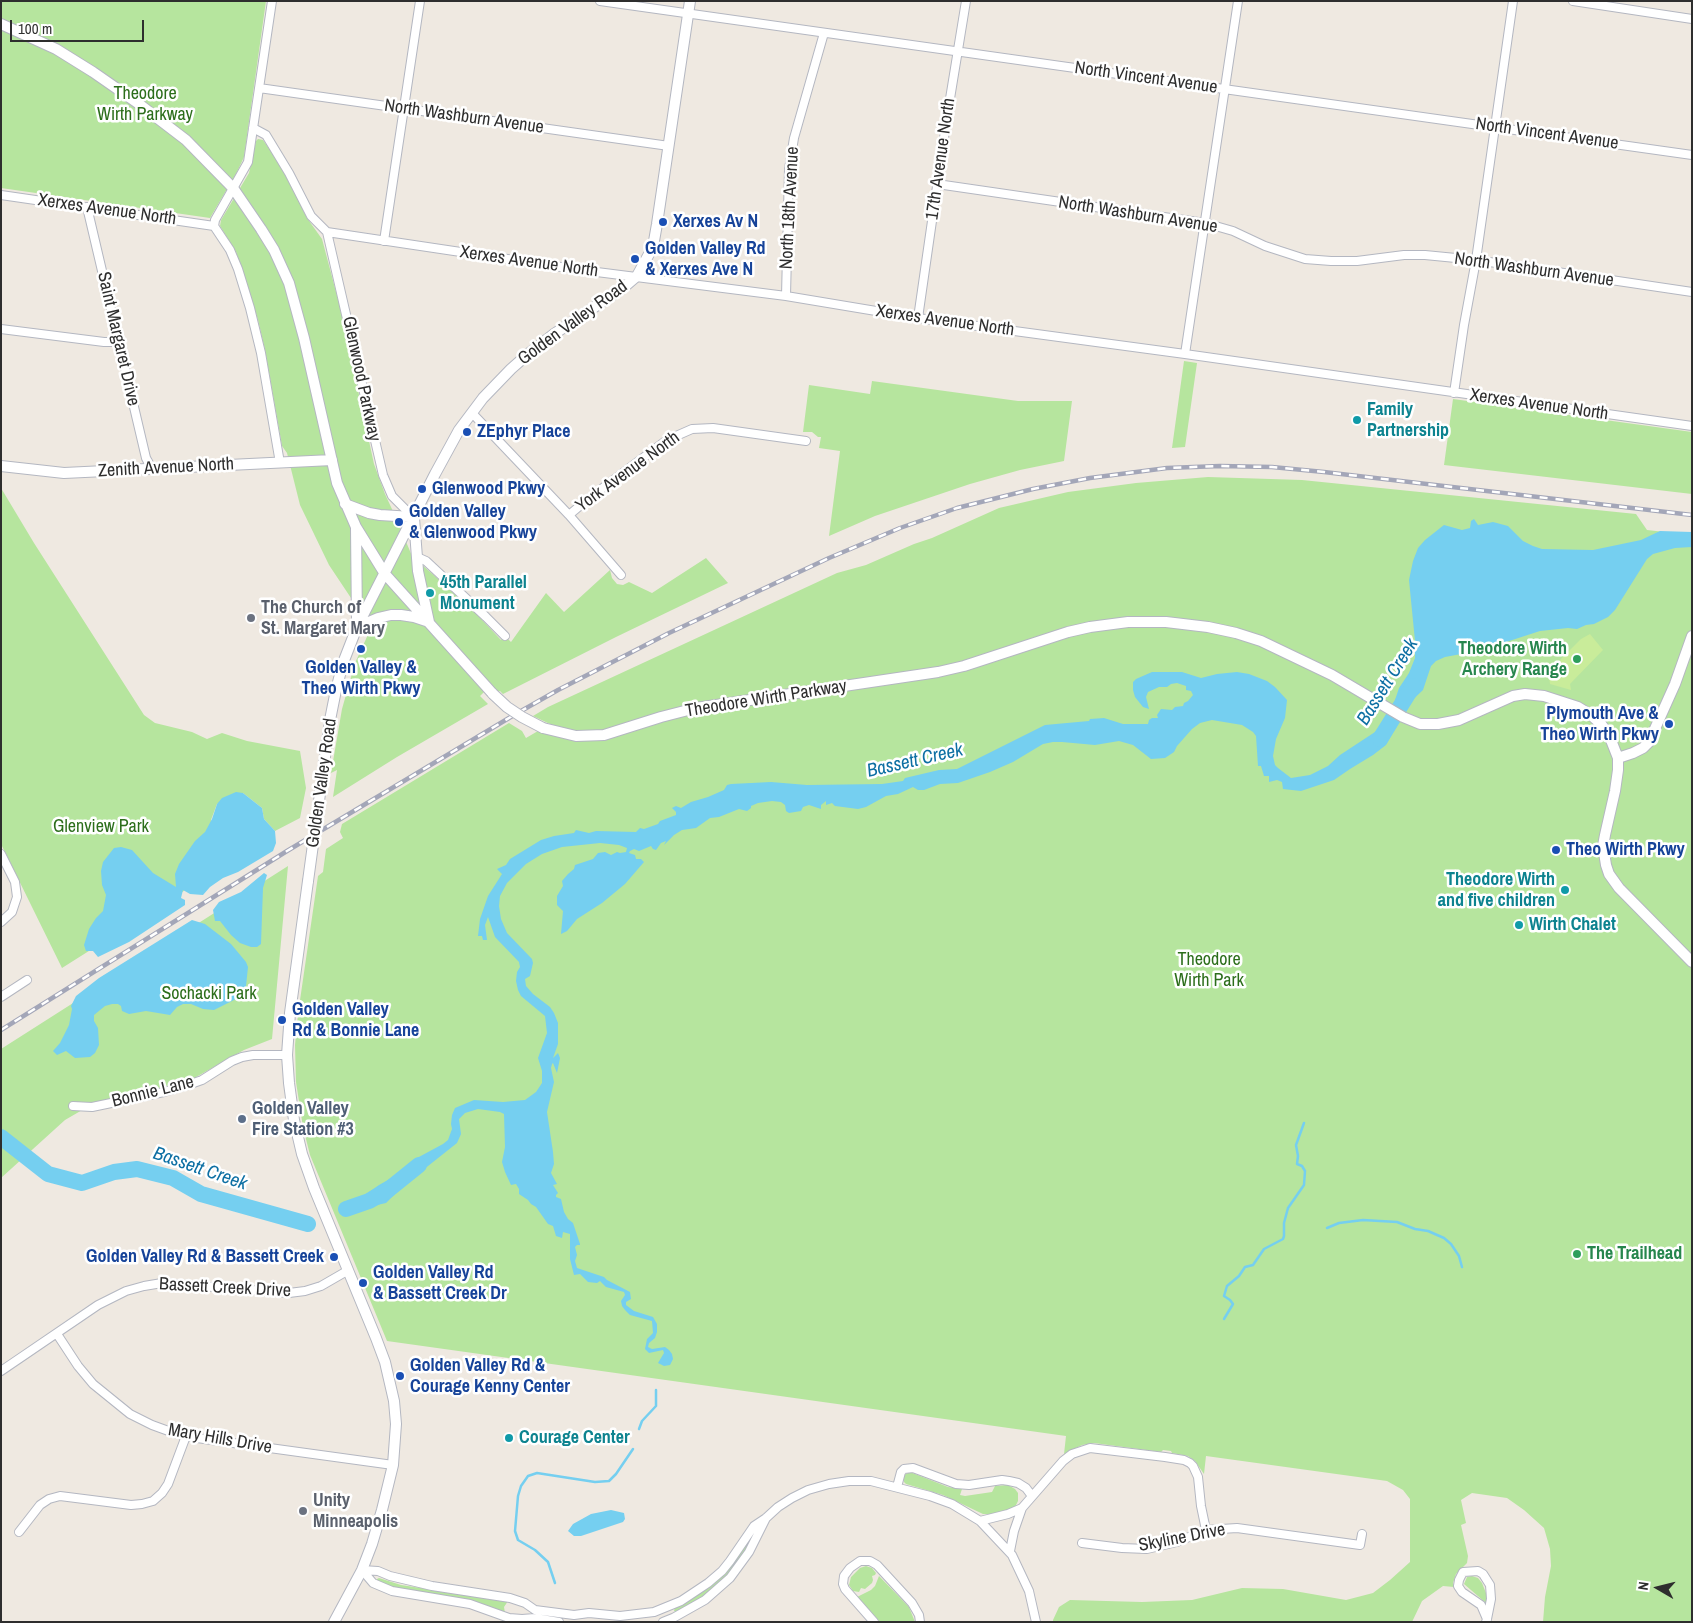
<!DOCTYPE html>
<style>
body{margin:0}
#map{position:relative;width:1693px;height:1623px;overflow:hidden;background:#efe9e1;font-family:"Archivo Narrow",sans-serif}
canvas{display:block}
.frame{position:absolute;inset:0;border:2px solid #2e2e2e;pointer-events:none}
.north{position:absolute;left:1633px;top:1563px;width:50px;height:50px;-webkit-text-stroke:4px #fff;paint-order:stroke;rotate:278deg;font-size:14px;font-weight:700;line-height:20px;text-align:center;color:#2e2e2e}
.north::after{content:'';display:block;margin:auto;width:18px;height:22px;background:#2e2e2e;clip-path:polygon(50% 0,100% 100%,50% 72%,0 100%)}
.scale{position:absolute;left:10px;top:20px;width:134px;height:22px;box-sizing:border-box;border:2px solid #2e2e2e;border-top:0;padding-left:6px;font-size:15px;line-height:18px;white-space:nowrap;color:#2e2e2e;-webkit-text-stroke:4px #fff;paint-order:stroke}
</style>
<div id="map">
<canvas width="1693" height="1623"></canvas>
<div class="frame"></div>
<div class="north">N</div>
<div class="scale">100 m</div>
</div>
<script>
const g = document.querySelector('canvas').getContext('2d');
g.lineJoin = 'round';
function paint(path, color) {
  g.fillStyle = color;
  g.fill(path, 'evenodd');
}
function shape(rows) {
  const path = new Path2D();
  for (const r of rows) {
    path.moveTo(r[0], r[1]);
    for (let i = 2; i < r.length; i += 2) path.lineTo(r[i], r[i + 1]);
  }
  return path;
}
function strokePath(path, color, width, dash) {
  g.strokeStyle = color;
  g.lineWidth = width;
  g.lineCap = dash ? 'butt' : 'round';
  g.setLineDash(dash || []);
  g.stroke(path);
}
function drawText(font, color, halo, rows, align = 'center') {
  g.font = font + ' "Archivo Narrow",sans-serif';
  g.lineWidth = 5;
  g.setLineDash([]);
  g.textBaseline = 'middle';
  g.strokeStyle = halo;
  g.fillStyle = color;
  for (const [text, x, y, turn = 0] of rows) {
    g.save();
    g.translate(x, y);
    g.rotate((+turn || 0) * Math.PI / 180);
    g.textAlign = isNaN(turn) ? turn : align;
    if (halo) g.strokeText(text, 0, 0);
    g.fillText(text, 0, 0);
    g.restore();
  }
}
paint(shape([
 [1,1,266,1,244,157,237,172,210,218,1,188],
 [258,139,263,140,270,150,286,175,307,218,322,239,339,303,374,464,385,494,397,520,412,556,470,607,501,640,505,636,511,642,546,593,564,612,610,570,612,578,617,584,623,585,629,582,652,593,706,558,728,583,616,637,503,694,500,691,489,696,485,691,480,696,488,704,397,757,333,797,337,770,331,773,342,709,355,663,371,628,329,565,300,505,287,453,282,446,265,350,258,320,236,252,220,226,221,220,249,173,256,141],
 [1184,361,1197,363,1185,447,1172,448],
 [872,381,1018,401,1072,401,1064,461,1020,470,970,484,875,516,829,536,840,451,819,448,821,437,818,437,812,432,803,432,809,385,870,394],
 [1453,399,1692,432,1692,494,1444,465],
 [1208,477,1302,480,1636,514,1647,530,1692,535,1692,1622,1543,1622,1545,1597,1551,1566,1550,1549,1544,1528,1524,1510,1507,1498,1472,1493,1461,1500,1466,1523,1461,1525,1468,1556,1467,1563,1456,1574,1453,1583,1454,1587,1443,1586,1422,1601,1412,1622,1053,1622,1053,1620,1059,1607,1070,1600,1142,1602,1192,1600,1242,1588,1283,1589,1346,1600,1373,1593,1390,1580,1410,1562,1410,1499,1403,1490,1387,1481,1206,1456,1204,1474,1195,1461,1188,1456,1172,1453,1171,1451,1163,1450,1161,1452,1094,1443,1082,1445,1064,1454,1066,1436,387,1341,310,1155,303,1127,296,1082,295,1045,298,1014,318,876,323,872,326,849,343,838,340,832,342,824,509,723,522,731,526,738,550,724,533,716,548,707,837,573,866,565,914,544,932,538,999,508,1068,492,1136,483],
 [1,488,34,543,144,715,155,723,192,732,207,739,222,733,247,741,300,751,306,788,300,818,275,831,264,819,262,808,243,793,217,804,211,820,236,858,62,968,1,844],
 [288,866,272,1039,244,1050,189,1081,96,1102,65,1120,1,1178,1,1049],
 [910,1472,948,1487,962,1489,960,1495,965,1496,992,1492,995,1486,1008,1485,1015,1489,1018,1493,1018,1501,1015,1507,1006,1511,994,1514,983,1514,943,1495,906,1484,904,1482,904,1475],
 [755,1531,749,1548,723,1581,700,1599,677,1612,674,1611,675,1607,689,1601,715,1583,733,1562],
 [866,1566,872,1568,876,1573,875,1575,872,1576,873,1580,872,1583,865,1589,861,1588,859,1592,853,1591,849,1585,851,1577,860,1568],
 [879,1576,909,1607,915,1622,880,1622,857,1597,871,1590,875,1586],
 [1472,1576,1478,1578,1482,1583,1486,1593,1486,1603,1464,1584,1467,1577],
 [379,1578,401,1585,508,1601,504,1607,505,1613,399,1590,377,1581,377,1579]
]), '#b6e59e');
paint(shape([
 [1590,634,1603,650,1570,684,1571,690,1550,684,1549,677,1551,669,1581,639]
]), '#c9ec9a');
paint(shape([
 [1474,519,1478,525,1493,522,1508,526,1523,541,1533,546,1542,549,1593,550,1641,540,1660,531,1692,532,1692,547,1675,548,1653,554,1647,559,1615,610,1608,617,1594,624,1586,625,1577,629,1568,628,1540,631,1503,643,1493,648,1445,657,1436,661,1431,666,1423,690,1406,706,1395,700,1399,688,1409,673,1415,658,1415,641,1409,580,1413,561,1418,548,1425,540,1444,525,1462,530,1470,528,1471,521],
 [1152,672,1182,672,1201,678,1217,674,1237,672,1249,674,1267,681,1275,687,1287,700,1285,718,1276,739,1273,756,1275,765,1278,768,1291,778,1310,775,1328,766,1340,755,1375,732,1382,723,1384,718,1397,726,1386,745,1373,755,1350,769,1334,780,1301,791,1283,789,1282,782,1277,780,1269,782,1269,776,1264,776,1261,766,1258,766,1256,736,1253,732,1242,725,1212,720,1200,723,1192,729,1177,746,1174,752,1165,758,1151,759,1133,745,1119,741,1095,745,1062,742,1053,742,1043,744,1013,762,990,772,958,783,940,784,924,790,918,790,913,787,898,794,886,796,866,807,858,809,835,806,832,803,826,805,826,801,821,805,821,809,809,805,803,807,801,811,789,813,786,811,785,805,781,802,772,801,758,803,751,806,751,808,747,811,739,809,719,817,710,818,696,828,682,830,674,835,664,845,666,841,661,843,656,850,653,849,651,846,639,851,634,849,630,851,629,853,635,855,636,859,641,859,644,862,625,884,602,903,577,919,567,931,561,934,563,911,557,905,557,896,563,886,562,881,568,874,574,869,575,865,593,859,598,853,605,852,611,855,617,852,620,853,626,852,627,848,619,845,600,843,562,847,542,854,526,864,507,883,500,896,499,906,501,919,507,933,532,959,533,963,530,976,525,979,526,986,533,994,550,1007,554,1013,558,1023,558,1044,553,1058,558,1053,560,1058,557,1073,553,1063,552,1064,551,1068,554,1082,547,1112,553,1152,554,1164,551,1173,557,1184,553,1185,558,1193,556,1195,556,1197,561,1199,564,1212,568,1219,573,1223,580,1244,580,1245,577,1245,575,1247,577,1255,575,1261,577,1268,604,1277,607,1280,630,1292,631,1299,626,1302,626,1305,634,1311,653,1317,657,1324,657,1332,655,1338,649,1343,648,1347,652,1349,665,1347,669,1350,672,1354,673,1359,670,1365,664,1366,658,1363,664,1353,663,1350,649,1353,645,1349,647,1339,653,1333,652,1321,630,1315,625,1310,622,1306,621,1301,625,1295,624,1292,606,1287,600,1281,597,1283,588,1282,580,1274,574,1275,570,1259,570,1234,563,1232,562,1238,556,1236,553,1226,548,1224,536,1207,531,1204,528,1200,519,1194,519,1189,516,1184,511,1185,505,1172,502,1162,505,1147,504,1114,500,1112,478,1109,465,1113,459,1119,461,1134,457,1143,423,1170,414,1172,404,1181,400,1176,410,1169,417,1158,443,1144,448,1140,452,1129,451,1124,452,1115,455,1108,474,1100,503,1102,525,1100,536,1092,542,1083,542,1071,538,1058,547,1033,545,1016,521,996,518,990,516,981,517,972,520,967,519,962,495,937,488,917,485,925,487,940,483,940,482,936,478,936,480,919,488,896,502,874,497,869,506,865,510,859,541,840,554,836,574,833,576,830,589,833,596,831,636,832,640,828,644,829,658,824,660,821,676,815,676,812,672,808,676,806,681,808,691,802,708,797,724,790,727,785,731,784,771,782,807,785,882,784,903,781,905,778,939,770,957,769,1045,725,1089,721,1090,719,1104,718,1123,724,1148,724,1149,720,1152,718,1158,718,1157,715,1161,709,1172,710,1175,707,1183,706,1184,703,1188,701,1193,695,1191,691,1186,690,1186,686,1177,683,1171,684,1167,687,1159,687,1148,692,1146,697,1149,709,1143,707,1135,697,1133,690,1133,682,1136,679],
 [236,792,243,793,262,808,264,819,275,831,276,843,273,851,238,872,223,878,210,887,203,895,190,894,183,890,181,898,185,900,185,905,129,942,98,957,93,951,86,951,84,945,89,929,96,918,103,911,106,895,102,885,101,871,103,862,114,848,121,847,132,850,153,873,176,887,175,874,179,864,195,841,205,832,212,819,217,804,222,798],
 [264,873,267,875,263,888,261,944,257,947,251,947,240,943,231,935,220,921,215,921,213,910,219,902,241,892],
 [192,920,205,924,231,944,246,962,248,967,246,986,234,1000,214,1010,203,1009,191,1004,183,1004,177,1007,170,1015,146,1011,129,1014,122,1011,121,1006,118,1004,112,1004,105,1006,94,1015,94,1021,98,1028,99,1045,95,1053,90,1057,75,1058,66,1051,57,1055,53,1051,60,1043,69,1025,72,1009,71,1006,76,996,99,978],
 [395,1176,401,1184,395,1194,386,1203,347,1212,344,1206,354,1199,366,1196,369,1192,379,1185],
 [611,1510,624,1513,625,1519,623,1522,581,1536,574,1536,568,1531,573,1524,591,1514]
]), '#75cff0');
strokePath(shape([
 [1327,1228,1339,1223,1363,1220,1397,1222,1415,1229,1428,1231,1444,1238,1451,1244,1459,1256,1462,1267],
 [1224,1319,1233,1304,1230,1300,1224,1296,1227,1286,1239,1276,1245,1267,1253,1265,1264,1249,1283,1239,1284,1236,1284,1223,1288,1208,1304,1185,1305,1171,1302,1166,1297,1164,1298,1156,1296,1145,1304,1123],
 [639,1429,642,1421,656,1406,656,1390],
 [555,1583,548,1562,535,1550,518,1540,515,1531,518,1496,521,1486,528,1476,537,1473,595,1482,609,1481,616,1474,633,1449]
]), '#75cff0', 2.5);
strokePath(shape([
 [1380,739,1413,686],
 [1,1137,48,1174,82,1183,114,1172,137,1169,173,1178,201,1194,308,1224],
 [346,1209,369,1201,388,1190,419,1165]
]), '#75cff0', 16);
const street = shape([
 [600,1,1692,155],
 [1573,1,1692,19],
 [259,88,669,146],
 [253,128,266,135,289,173,311,216,327,232,581,270,786,296,918,318,1185,354,1692,426],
 [937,184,1205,223,1233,231,1265,246,1305,259,1331,261,1357,261,1404,255,1425,255,1476,260,1692,292],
 [1,195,214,226],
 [87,207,146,458,152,469],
 [214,226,230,250,238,269,250,308,261,353,280,463],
 [214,226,215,220,248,162,272,1],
 [327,232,383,475,392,496,413,517],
 [384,241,420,1],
 [786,296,789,169,794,138,824,33],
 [918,318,947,117,966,1],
 [1,329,104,342,118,342],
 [1185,354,1238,1],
 [1454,393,1464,325,1476,260,1513,1],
 [472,413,569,515,621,575],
 [569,515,588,499,667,440,692,429,713,428,806,441],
 [417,557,426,561,486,617,505,636],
 [1,854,15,882,17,897,12,912,1,922],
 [1,997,27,980],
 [73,1106,92,1107,164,1092,188,1085,202,1080,232,1061,242,1057,253,1055,287,1055],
 [57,1334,78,1366,93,1384,130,1414,152,1425,174,1433,197,1438,393,1465],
 [1,1371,98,1305,126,1291,144,1286,162,1283,289,1293,305,1291,321,1286,347,1271],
 [897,1487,901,1472,904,1469,913,1468,956,1484,969,1485,1002,1480,1009,1481,1018,1483,1026,1488,1032,1496],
 [980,1521,1008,1514,1022,1508],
 [19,1532,40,1505,49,1499,60,1496,131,1505,142,1504,153,1501,162,1493,168,1484,186,1436],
 [1082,1543,1122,1548,1147,1549,1177,1542,1206,1530,1237,1528,1360,1545,1362,1534],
 [1010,1551,1014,1531,1022,1508,1063,1461,1072,1454,1090,1448,1165,1457,1184,1460,1190,1463,1193,1466,1198,1477,1201,1506,1206,1530],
 [362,1570,378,1571,390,1576,432,1586,510,1598,525,1603,535,1610,574,1615,589,1613,620,1616,654,1612,681,1601,708,1583,722,1571,730,1561,754,1526,766,1518,778,1507,792,1498,808,1490,829,1484,849,1481,871,1481,930,1496,952,1504,980,1521,1012,1555,1029,1591,1036,1622],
 [362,1570,373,1583,392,1591,470,1604,509,1618,522,1619,535,1618,559,1622],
 [663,1622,673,1618,705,1600,730,1578,749,1552,766,1518],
 [874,1622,845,1589,843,1584,844,1576,850,1568,860,1561,870,1561,877,1565,912,1603,919,1615,920,1622],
 [1486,1622,1487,1619,1491,1599,1490,1585,1483,1574,1478,1571,1463,1572,1459,1580,1458,1586,1462,1592,1481,1605,1487,1619]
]);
const secondary = shape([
 [1,24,56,49,93,72,139,104,186,140,233,188,261,229,274,250,289,283,304,338,337,483,356,527,385,574,493,694],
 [1,466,64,473,332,460],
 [345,504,369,513,380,515,413,517],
 [414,518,418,571,429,622],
 [356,528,357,624],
 [357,627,378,618,391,615,401,615,414,617,426,621],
 [543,728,576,736,604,735,661,717,696,708,938,672,964,666,1068,632,1090,627,1128,622,1166,622,1208,627,1236,633,1261,641,1332,675,1403,717,1420,724,1438,724,1459,720,1513,696,1525,694,1544,696,1578,707,1591,715,1601,724,1609,735,1618,758,1618,770,1615,791,1605,835,1603,846,1606,865,1609,874,1619,888,1692,962],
 [1618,758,1633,753,1643,748,1649,742,1675,684,1692,636],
 [322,779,330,720,336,690,343,663,357,627,435,474,459,430,483,398,511,369,528,354,554,334,623,288,637,276,649,254,654,241,657,224,690,1],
 [308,881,290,1013,287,1055,289,1083,294,1120,302,1154,314,1188,376,1338,385,1362,394,1401,396,1424,393,1465,382,1510,372,1544,362,1570,334,1622]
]);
strokePath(street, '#b4b7c1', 10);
strokePath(secondary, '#b4b7c1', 12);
strokePath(street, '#fff', 8);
strokePath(secondary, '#fff', 10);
const rail = shape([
 [1,1030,287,851,514,715,558,690,669,633,829,558,900,528,957,508,1033,489,1090,478,1167,468,1220,466,1272,467,1324,472,1692,515]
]);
strokePath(rail, '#a3a6b8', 4.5);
strokePath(rail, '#fff', 2.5, [8]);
const secondaryBridge = shape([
 [493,694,507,707,522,717,543,728],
 [308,881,322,779]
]);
strokePath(secondaryBridge, '#b4b7c1', 12, []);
strokePath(secondaryBridge, '#fff', 10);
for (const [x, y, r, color] of [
 [663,222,5,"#1a4fb4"],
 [635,259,5,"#1a4fb4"],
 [1357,420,5,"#0f9aa8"],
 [467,432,5,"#1a4fb4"],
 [422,489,5,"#1a4fb4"],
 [399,522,5,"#1a4fb4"],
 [430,593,5,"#0f9aa8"],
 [251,618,5,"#6b7280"],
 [361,649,5,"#1a4fb4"],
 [1577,659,5,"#2e9e5b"],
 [1669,724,5,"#1a4fb4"],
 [1556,850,5,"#1a4fb4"],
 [1565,890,5,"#0f9aa8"],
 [1519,925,5,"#0f9aa8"],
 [282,1020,5,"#1a4fb4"],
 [242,1119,5,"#5c6f8a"],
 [1577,1254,5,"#2e9e5b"],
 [334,1257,5,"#1a4fb4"],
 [363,1283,5,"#1a4fb4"],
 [400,1376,5,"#1a4fb4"],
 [509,1438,5,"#0f9aa8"],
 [303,1511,5,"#6b7280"]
]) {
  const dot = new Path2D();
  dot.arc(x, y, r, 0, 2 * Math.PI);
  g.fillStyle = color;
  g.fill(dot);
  strokePath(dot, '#fff', 2);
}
drawText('18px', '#2e2e2e', '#fff', [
 ["North Vincent Avenue",1146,78,8],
 ["North Washburn Avenue",464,117,8],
 ["North Vincent Avenue",1547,134,8],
 ["17th Avenue North",941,159,-82],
 ["North 18th Avenue",790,208,-87],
 ["Xerxes Avenue North",107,210,8],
 ["North Washburn Avenue",1138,215,9],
 ["Xerxes Avenue North",529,262,8],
 ["North Washburn Avenue",1534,270,8],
 ["Xerxes Avenue North",945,321,8],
 ["Golden Valley Road",573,323,-36],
 ["Saint Margaret Drive",118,339,77],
 ["Glenwood Parkway",361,379,78],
 ["Xerxes Avenue North",1539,405,8],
 ["Zenith Avenue North",166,468,-3],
 ["York Avenue North",628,472,-36],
 ["Theodore Wirth Parkway",766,699,-9],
 ["Golden Valley Road",322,783,-82],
 ["Bonnie Lane",153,1092,-14],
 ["Bassett Creek Drive",225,1288,3],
 ["Mary Hills Drive",220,1439,10],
 ["Skyline Drive",1182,1538,-11]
]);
drawText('18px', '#2c6e1b', '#fff', [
 ["Theodore",145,94],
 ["Wirth Parkway",145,115],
 ["Glenview Park",101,827],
 ["Theodore",1209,960],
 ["Wirth Park",1209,981],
 ["Sochacki Park",209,994]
]);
drawText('bold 18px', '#164399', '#fff', [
 ["Xerxes Av N",673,222],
 ["Golden Valley Rd",645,249],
 ["& Xerxes Ave N",645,270],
 ["ZEphyr Place",477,432],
 ["Glenwood Pkwy",432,489],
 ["Golden Valley",409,512],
 ["& Glenwood Pkwy",409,533],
 ["Golden Valley &",361,668,"center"],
 ["Theo Wirth Pkwy",361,689,"center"],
 ["Plymouth Ave &",1659,714,"right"],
 ["Theo Wirth Pkwy",1659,735,"right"],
 ["Theo Wirth Pkwy",1566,850],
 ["Golden Valley",292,1010],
 ["Rd & Bonnie Lane",292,1031],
 ["Golden Valley Rd & Bassett Creek",324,1257,"right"],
 ["Golden Valley Rd",373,1273],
 ["& Bassett Creek Dr",373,1294],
 ["Golden Valley Rd &",410,1366],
 ["Courage Kenny Center",410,1387]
], 'left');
drawText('bold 18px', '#0d838f', '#fff', [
 ["Family",1367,410],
 ["Partnership",1367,431],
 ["45th Parallel",440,583],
 ["Monument",440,604],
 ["Theodore Wirth",1555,880,"right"],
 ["and five children",1555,901,"right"],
 ["Wirth Chalet",1529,925],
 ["Courage Center",519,1438]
], 'left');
drawText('bold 18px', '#5b616d', '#fff', [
 ["The Church of",261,608],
 ["St. Margaret Mary",261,629],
 ["Unity",313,1501],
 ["Minneapolis",313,1522]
], 'left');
drawText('bold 18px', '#27864d', '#fff', [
 ["Theodore Wirth",1567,649],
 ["Archery Range",1567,670],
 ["The Trailhead",1587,1254,"left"]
], 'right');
drawText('bold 18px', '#4e5e75', '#fff', [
 ["Golden Valley",252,1109],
 ["Fire Station #3",252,1130]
], 'left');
drawText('italic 19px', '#0d6fa3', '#fff', [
 ["Bassett Creek",1388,682,-58],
 ["Bassett Creek",915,761,-13],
 ["Bassett Creek",200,1169,19]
]);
</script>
